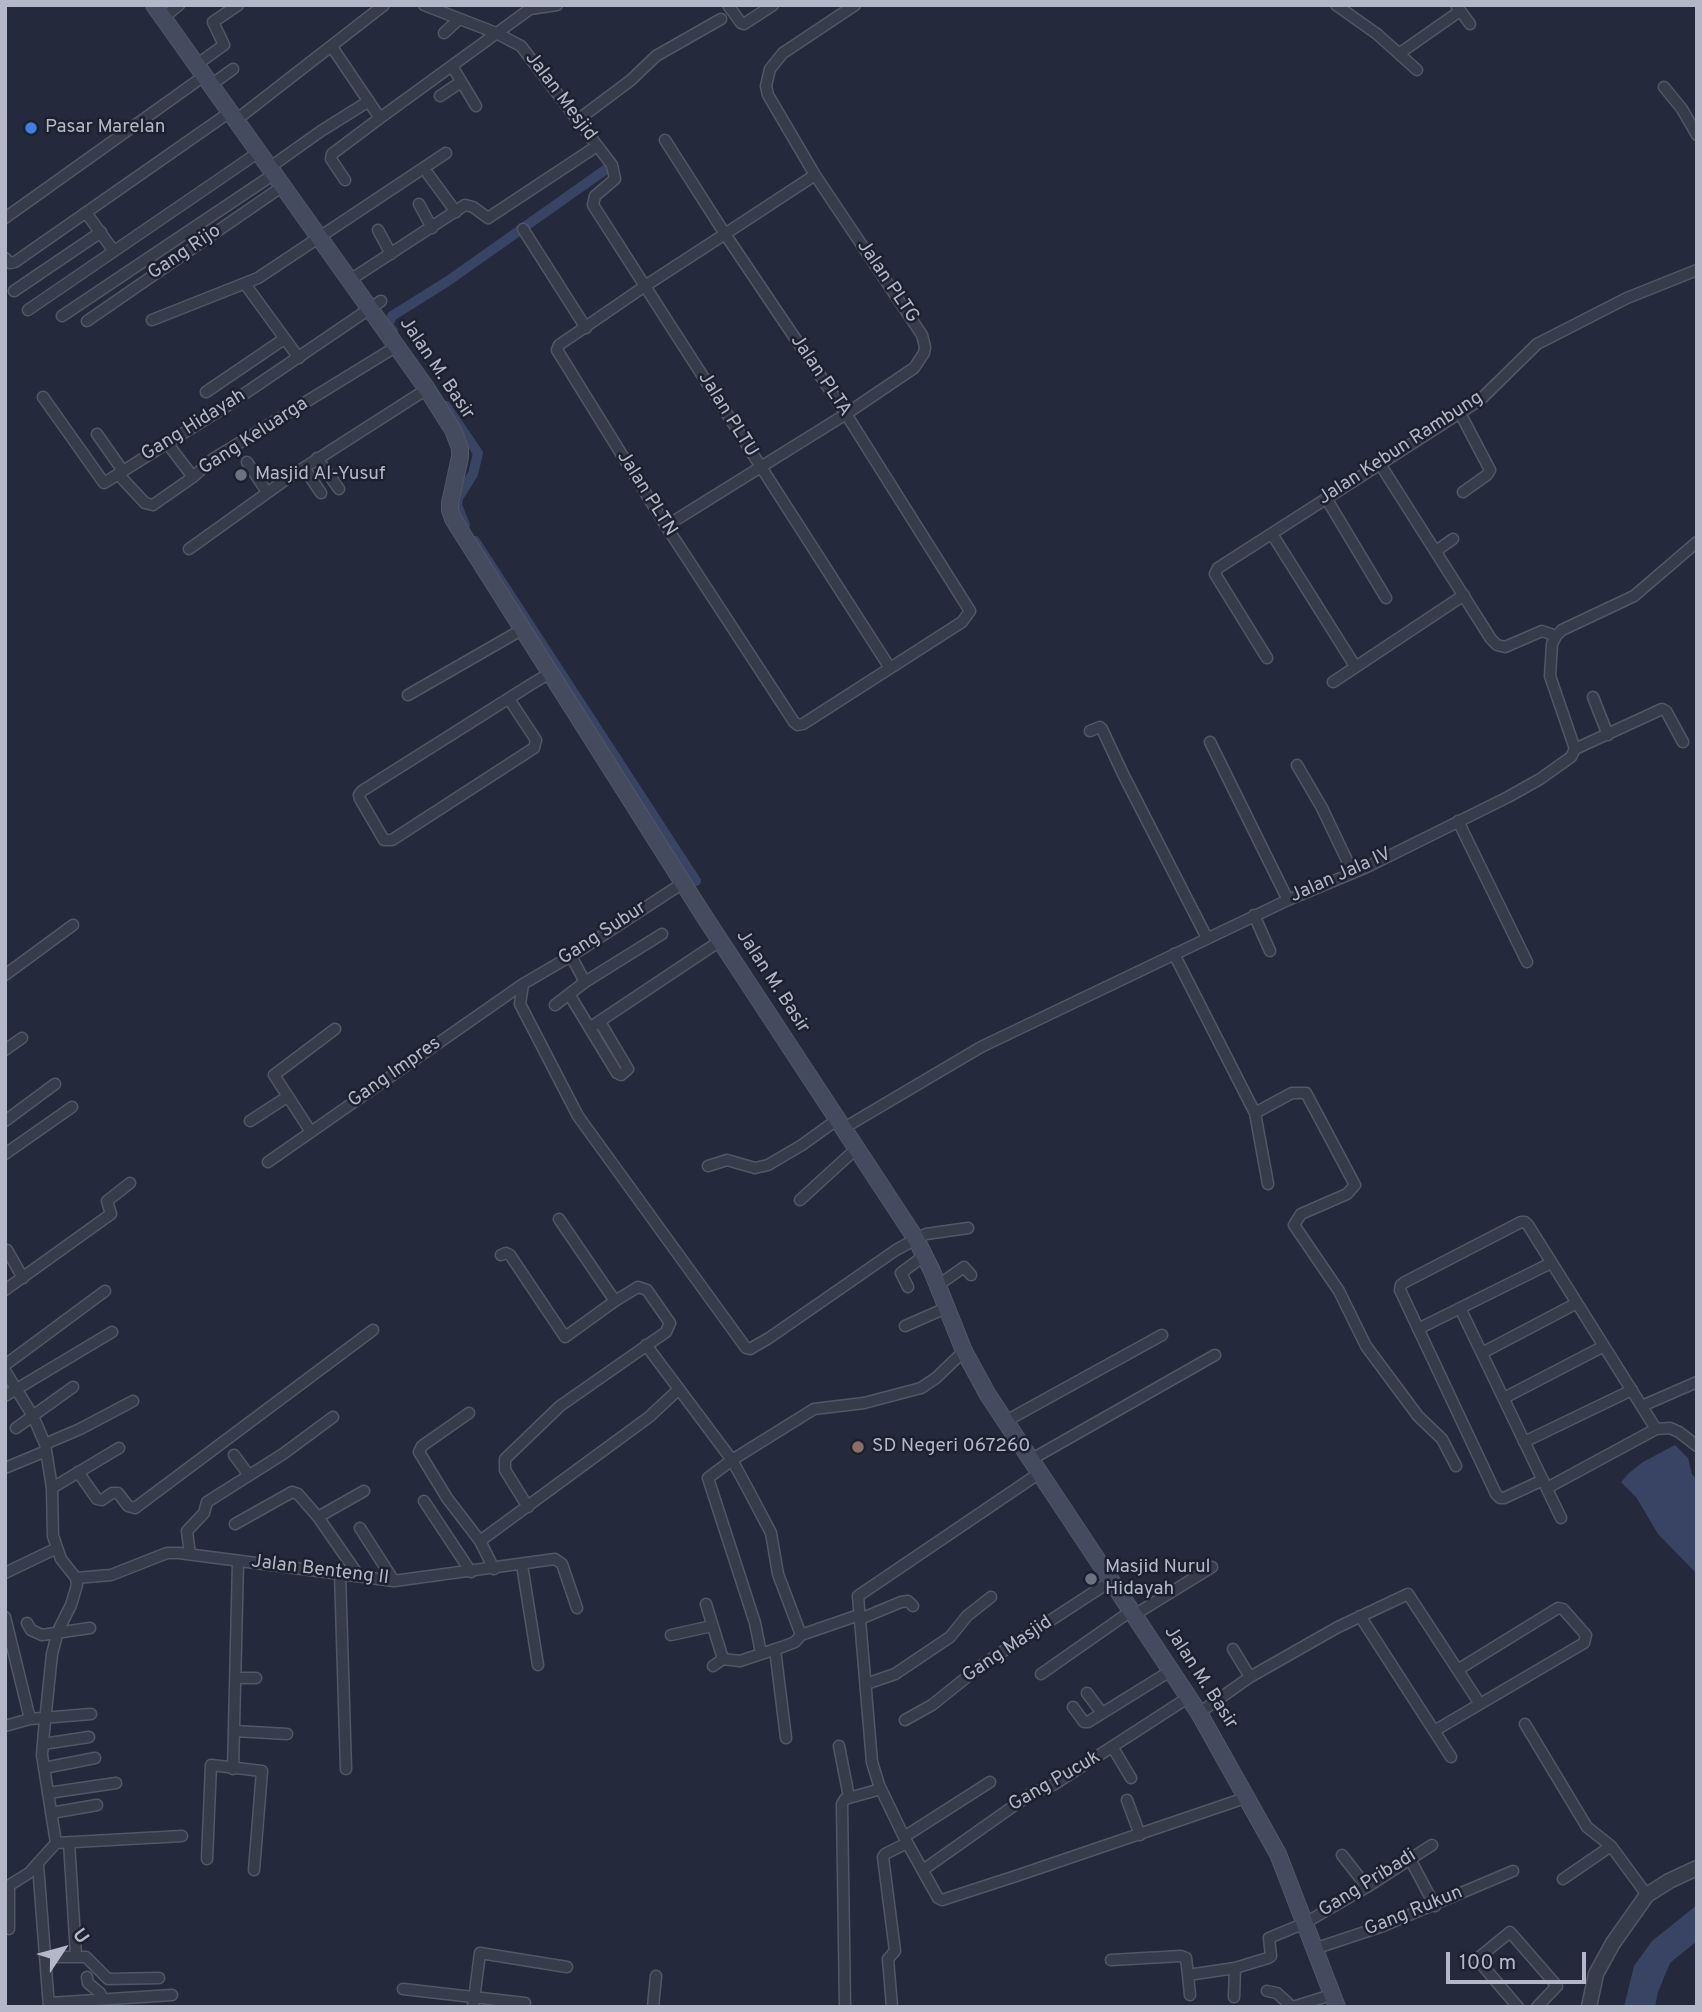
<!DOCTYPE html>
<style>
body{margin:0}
#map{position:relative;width:1702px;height:2012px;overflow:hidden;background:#242a3b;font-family:Overpass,sans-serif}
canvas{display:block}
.frame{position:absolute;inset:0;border:7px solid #b3b7c7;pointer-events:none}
.north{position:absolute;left:28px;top:1914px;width:70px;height:70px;-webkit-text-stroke:5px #1c2130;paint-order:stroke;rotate:54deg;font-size:19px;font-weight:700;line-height:28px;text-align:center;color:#b3b7c7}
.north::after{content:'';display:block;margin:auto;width:24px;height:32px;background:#b3b7c7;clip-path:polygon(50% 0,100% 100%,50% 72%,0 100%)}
.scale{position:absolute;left:1446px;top:1952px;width:140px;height:32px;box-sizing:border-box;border:4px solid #b3b7c7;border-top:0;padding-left:9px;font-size:21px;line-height:24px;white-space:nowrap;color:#b3b7c7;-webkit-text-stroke:5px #1c2130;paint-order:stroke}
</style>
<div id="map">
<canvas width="1702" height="2012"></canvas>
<div class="frame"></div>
<div class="north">U</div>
<div class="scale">100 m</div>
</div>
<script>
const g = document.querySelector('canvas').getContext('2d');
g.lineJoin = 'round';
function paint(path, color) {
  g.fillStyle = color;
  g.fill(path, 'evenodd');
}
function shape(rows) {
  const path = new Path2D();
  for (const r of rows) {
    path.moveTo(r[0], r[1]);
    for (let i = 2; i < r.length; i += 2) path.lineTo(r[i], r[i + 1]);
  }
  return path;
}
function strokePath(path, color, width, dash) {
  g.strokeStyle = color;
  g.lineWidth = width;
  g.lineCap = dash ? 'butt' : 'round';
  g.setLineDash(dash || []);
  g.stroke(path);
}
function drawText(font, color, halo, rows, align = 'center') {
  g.font = font + ' Overpass,sans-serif';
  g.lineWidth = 5;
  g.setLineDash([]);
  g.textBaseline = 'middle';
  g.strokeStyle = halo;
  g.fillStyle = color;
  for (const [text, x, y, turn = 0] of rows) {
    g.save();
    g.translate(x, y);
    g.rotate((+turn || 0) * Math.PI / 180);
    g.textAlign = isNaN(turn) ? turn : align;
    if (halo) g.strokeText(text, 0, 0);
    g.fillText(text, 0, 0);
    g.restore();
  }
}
paint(shape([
 [1675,1445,1688,1458,1692,1474,1697,1480,1697,1574,1658,1534,1636,1497,1621,1482,1629,1473,1643,1462],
 [1697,1905,1697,1941,1670,1963,1658,1992,1655,2007,1624,2007,1634,1966,1652,1941]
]), '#394464');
strokePath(shape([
 [393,331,388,325,392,316,448,281,612,165],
 [446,406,478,453,473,474,458,498,457,505,465,525],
 [475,541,696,881]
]), '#394464', 10);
const minor = shape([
 [424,5,496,33,521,46,612,165,615,179,595,196,593,205,890,668],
 [728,5,741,23,744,24,773,5],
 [1336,5,1377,34,1417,70],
 [1456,5,1470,24],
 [163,18,179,5],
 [444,33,459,19],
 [332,47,380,118,530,9,557,5],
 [1400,53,1460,11],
 [196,65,224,45,213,22,238,5],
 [452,66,476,106],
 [211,85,233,69],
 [1664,87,1682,109,1697,135],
 [440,96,461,82],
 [579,119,631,80,656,56,721,19],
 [236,120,384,5],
 [665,140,725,234,846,414,970,611,962,622,803,724,798,725,794,722,666,526,557,350,559,345,645,286,725,234,815,175],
 [269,168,321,131,369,101],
 [428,174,456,212],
 [345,180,331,159,332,154,380,118],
 [419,204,432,228],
 [87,214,113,250],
 [5,218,204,76],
 [523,229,586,328],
 [378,230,391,254],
 [5,258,10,263,15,262,230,112],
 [350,280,465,205,473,207,488,218,597,146],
 [245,284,299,358],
 [14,291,101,232],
 [28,310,259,152],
 [62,316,274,174],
 [152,320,258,278,446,153],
 [87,321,283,186],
 [206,392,284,339],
 [43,397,104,483,222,409,381,301],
 [1460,413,1490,470,1487,475,1463,492],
 [97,434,123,471],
 [167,443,193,477],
 [317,458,339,489],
 [247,462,267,492],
 [1380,464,1491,639,1497,645,1505,647,1542,631,1556,636],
 [304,468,321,493],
 [118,474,145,503,153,505,193,477,213,459,397,346],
 [1326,498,1386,598],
 [666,526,846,414,914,368,924,353,925,347,922,335,815,175,768,95,766,86,770,69,783,53,855,5],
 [1272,534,1355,666],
 [189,549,288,478,427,389],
 [1436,551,1453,539],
 [1267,658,1215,574,1218,568,1480,400,1537,344,1627,298,1697,270],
 [1333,682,1464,595],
 [408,695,523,629],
 [1593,697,1608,735],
 [509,699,536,740,534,748,392,840,384,840,360,799,359,795,362,791,530,685,550,673],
 [1090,731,1100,727,1102,729,1123,774,1207,938],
 [1210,742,1288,900],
 [1575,749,1662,709,1666,711,1683,742],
 [1297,765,1322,808,1353,873],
 [1458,821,1527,962],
 [1254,915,1270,951],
 [1174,954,1255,1113,1292,1093,1306,1093,1355,1185,1347,1194,1301,1214,1294,1225,1339,1291,1366,1346,1418,1416,1442,1439,1456,1466],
 [5,975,73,925],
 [585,982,662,934],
 [523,984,520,1004,578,1116,746,1348,750,1349,769,1338,896,1250,916,1239,926,1234,968,1228],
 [569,994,617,1073,621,1075,628,1069,600,1022],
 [555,1005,585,982,571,956],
 [594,1025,720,941],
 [5,1050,22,1038],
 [1255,1113,1268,1184],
 [5,1121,55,1084],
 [250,1121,287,1097],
 [844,1128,981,1047,1288,900,1367,867,1508,797,1540,779,1571,757,1575,749,1550,676,1552,644,1556,636,1562,630,1634,596,1697,542],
 [311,1132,274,1075,335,1029],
 [5,1154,72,1107],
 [268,1162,523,984,571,956,683,883],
 [708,1166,727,1160,755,1168,768,1165,802,1145,838,1119],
 [800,1200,857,1148],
 [559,1219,615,1301],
 [7,1250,23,1278],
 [501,1255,506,1253,510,1255,565,1337,615,1301,638,1287,647,1290,670,1323,666,1332,560,1406,505,1459,505,1470,528,1507],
 [937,1286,964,1267,971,1275],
 [908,1287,901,1273,925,1255],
 [5,1290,111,1214,107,1201,130,1183],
 [1460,1308,1561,1518],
 [905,1326,946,1308],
 [1418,1329,1551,1263],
 [646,1345,732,1460,750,1493,771,1533,778,1574,801,1635],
 [1482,1353,1577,1303],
 [5,1365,105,1291],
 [5,1371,33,1416,45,1444,52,1488,53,1536,61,1559,76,1578,77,1585,71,1605,58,1631,52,1654,44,1731,42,1755,56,1843,29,1873,5,1888],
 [5,1396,112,1332],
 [1504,1398,1604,1346],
 [1642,1406,1697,1382],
 [469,1413,422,1446,419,1452,447,1498,480,1541,494,1569],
 [1006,1421,1162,1335],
 [16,1428,73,1387],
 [1524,1442,1632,1390],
 [45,1444,80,1429,133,1401],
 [234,1455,248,1474],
 [1032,1459,1215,1355],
 [5,1468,46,1451],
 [78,1472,97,1499,102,1500,112,1493,118,1493,128,1506,135,1508,373,1330],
 [1041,1472,858,1596,872,1762,879,1785,904,1837,938,1898,942,1900,1016,1876,1248,1797],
 [1543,1480,1504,1498,1500,1498,1496,1494,1400,1290,1401,1285,1405,1282,1521,1222,1525,1222,1528,1225,1656,1429],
 [52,1488,119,1448],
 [1547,1488,1656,1429,1670,1428,1679,1432,1697,1446],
 [424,1501,471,1572],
 [235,1524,292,1492,298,1494,318,1517],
 [360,1528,394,1581],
 [480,1541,649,1417,679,1389],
 [190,1554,187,1531,204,1513,207,1502,283,1454,333,1417],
 [522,1565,538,1665],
 [5,1573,57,1548],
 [340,1573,346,1769],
 [359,1576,318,1517,364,1491],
 [76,1578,111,1575,167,1553,179,1553,394,1581,555,1559,562,1564,577,1608],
 [706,1604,723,1659],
 [1134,1615,1212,1567],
 [1360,1616,1451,1757],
 [5,1617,30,1719],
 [860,1619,901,1602,908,1601,913,1606],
 [27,1623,31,1630,42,1635,90,1628],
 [671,1635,712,1626],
 [775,1649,786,1738],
 [1233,1649,1250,1677],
 [761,1653,755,1623,708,1478,732,1460,814,1409,864,1403,921,1388,936,1378,964,1351],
 [713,1666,723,1659,740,1661,782,1647,795,1642,801,1635,859,1615],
 [1041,1674,1131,1611],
 [236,1678,256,1678],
 [866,1684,895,1674,950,1637,967,1616,991,1597],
 [1087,1693,1102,1713],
 [1073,1707,1084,1722,1088,1722,1172,1670],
 [1199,1713,1250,1677,1338,1627,1408,1594,1480,1704],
 [905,1720,932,1705,982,1665,1111,1581],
 [1525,1724,1587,1827,1611,1846,1647,1895],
 [5,1726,30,1719,91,1714],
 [235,1731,287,1734],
 [1434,1731,1584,1643,1586,1635,1563,1609,1558,1608,1459,1669],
 [43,1744,89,1737],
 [839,1746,849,1797],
 [1113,1748,1131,1778],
 [44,1768,95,1758],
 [233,1769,238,1562],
 [48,1793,116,1783],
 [1127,1800,1140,1835],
 [51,1813,97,1805],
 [904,1837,990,1782],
 [69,1842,76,1955],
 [56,1843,182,1836],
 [1342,1855,1367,1887],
 [207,1859,211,1765,262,1771,254,1870],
 [1410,1859,1435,1906],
 [38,1865,49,2007],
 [923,1870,1032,1793,1053,1785,1189,1697],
 [1563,1879,1611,1846],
 [9,1886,9,1929],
 [1314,1949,1383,1926,1513,1871],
 [46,1957,86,1957,108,1979,159,1978],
 [1111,1960,1181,1956,1186,1958,1188,1975,1235,1968,1268,1958,1271,1956,1269,1938,1305,1923,1367,1887,1432,1845],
 [1188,1975,1190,1995],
 [87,1977,88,1983,100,1993,102,1998],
 [403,1989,525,2003],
 [1267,1991,1277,1993,1292,2007],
 [1234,1997,1235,1968],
 [49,2003,172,1995],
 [473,2007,480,1953,567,1967],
 [653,2007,656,1976],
 [845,2007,842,1804,845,1799,881,1789],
 [892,2007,888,1959,895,1951,883,1857,885,1854,907,1843],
 [1293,2007,1331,1995],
 [1518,2007,1477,1959,1510,1932,1557,1986,1537,2007]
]);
const tertiary = shape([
 [1589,2007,1596,1974,1613,1943,1647,1895,1669,1881,1697,1868]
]);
const secondary = shape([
 [154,5,427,389,453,430,460,448,460,457,450,503,450,510,453,519,704,916,916,1239,932,1271,964,1351,988,1395,1199,1713,1278,1854,1337,2007]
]);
strokePath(minor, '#525766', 13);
strokePath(tertiary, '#525766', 17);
strokePath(secondary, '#525766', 18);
strokePath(minor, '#373c4b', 10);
strokePath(tertiary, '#373c4b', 14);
strokePath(secondary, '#454b5e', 16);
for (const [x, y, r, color] of [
 [31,128,7,"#3f7fe0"],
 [241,475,7,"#6b7280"],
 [858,1447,7,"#8d6e63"],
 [1091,1579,7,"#6b7280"]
]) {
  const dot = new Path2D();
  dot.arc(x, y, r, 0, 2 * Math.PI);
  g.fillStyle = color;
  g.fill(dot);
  strokePath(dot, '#1c2130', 2.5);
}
drawText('19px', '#b3b7c7', '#1c2130', [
 ["Jalan Mesjid",560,97,53],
 ["Gang Rijo",185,253,-34],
 ["Jalan PLTG",887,282,56],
 ["Jalan M. Basir",436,369,56],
 ["Jalan PLTA",820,376,56],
 ["Jalan PLTU",727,415,58],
 ["Gang Hidayah",194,426,-32],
 ["Gang Keluarga",254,437,-33],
 ["Jalan Kebun Rambung",1401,449,-33],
 ["Jalan PLTN",646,494,58],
 ["Jalan Jala IV",1341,876,-24],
 ["Gang Subur",603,934,-33],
 ["Jalan M. Basir",772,982,57],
 ["Gang Impres",395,1073,-35],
 ["Jalan Benteng II",320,1571,7],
 ["Gang Masjid",1008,1650,-34],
 ["Jalan M. Basir",1200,1678,57],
 ["Gang Pucuk",1055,1782,-30],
 ["Gang Pribadi",1368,1884,-32],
 ["Gang Rukun",1414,1912,-22]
]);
drawText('19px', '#b3b7c7', '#1c2130', [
 ["Pasar Marelan",45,128],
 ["Masjid Al-Yusuf",255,475],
 ["SD Negeri 067260",872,1447],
 ["Masjid Nurul",1105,1568],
 ["Hidayah",1105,1590]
], 'left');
</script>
